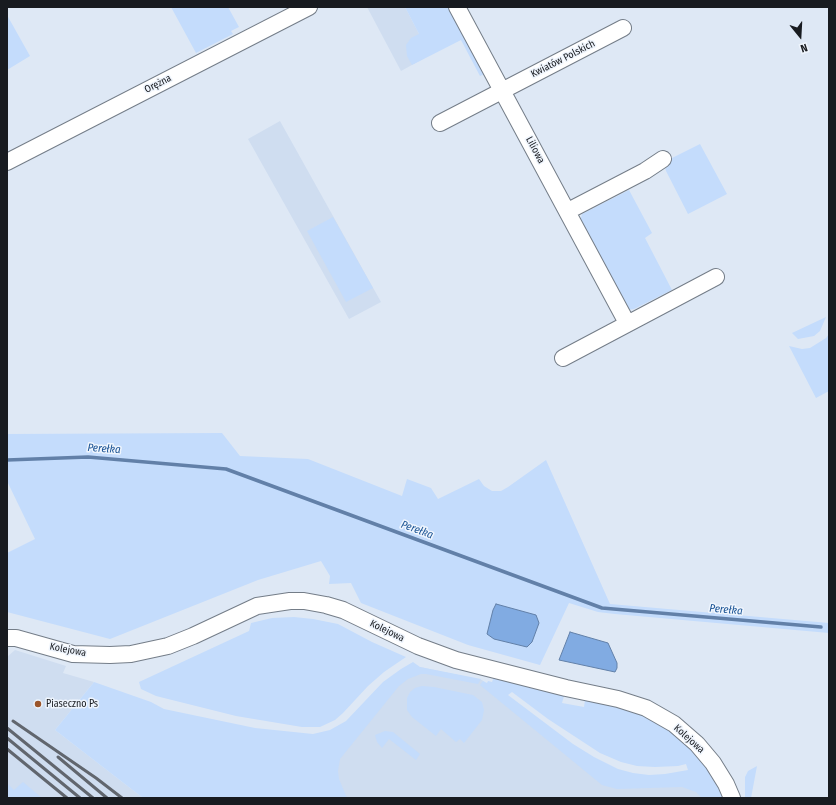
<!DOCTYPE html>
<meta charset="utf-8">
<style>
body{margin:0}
#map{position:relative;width:836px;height:805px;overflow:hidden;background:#dee8f5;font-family:"Fira Sans Condensed",sans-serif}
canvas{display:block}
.frame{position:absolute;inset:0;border:8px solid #181b20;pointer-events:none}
.north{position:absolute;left:780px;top:16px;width:40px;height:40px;-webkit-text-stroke:3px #eff5fd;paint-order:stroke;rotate:162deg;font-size:11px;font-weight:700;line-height:16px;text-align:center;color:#181b20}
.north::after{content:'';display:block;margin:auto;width:14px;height:18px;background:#181b20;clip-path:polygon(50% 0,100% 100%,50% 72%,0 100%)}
</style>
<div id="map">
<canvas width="836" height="805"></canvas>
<div class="frame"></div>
<div class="north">N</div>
</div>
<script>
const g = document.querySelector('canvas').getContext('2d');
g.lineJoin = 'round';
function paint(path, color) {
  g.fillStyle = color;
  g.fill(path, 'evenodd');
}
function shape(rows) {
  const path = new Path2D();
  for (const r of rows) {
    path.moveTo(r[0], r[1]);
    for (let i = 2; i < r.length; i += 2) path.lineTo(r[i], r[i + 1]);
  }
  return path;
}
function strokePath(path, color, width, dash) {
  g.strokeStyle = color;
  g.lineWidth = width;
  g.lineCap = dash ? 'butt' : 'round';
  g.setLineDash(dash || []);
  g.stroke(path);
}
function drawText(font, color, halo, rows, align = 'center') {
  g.font = font + ' "Fira Sans Condensed",sans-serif';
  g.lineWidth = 3;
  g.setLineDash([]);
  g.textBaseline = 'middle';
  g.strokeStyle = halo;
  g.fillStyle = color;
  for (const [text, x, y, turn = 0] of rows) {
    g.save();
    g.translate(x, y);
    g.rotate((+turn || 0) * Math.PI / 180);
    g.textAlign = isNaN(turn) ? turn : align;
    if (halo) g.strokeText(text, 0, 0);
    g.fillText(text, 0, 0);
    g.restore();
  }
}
paint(shape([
 [367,7,405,7,430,55,401,71],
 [280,121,381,302,349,319,248,139],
 [15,650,66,666,63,673,94,682,55,730,143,798,7,798,7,657],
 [420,667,482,680,601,778,701,780,710,798,316,798,311,787,399,681]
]), '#cfddf0');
paint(shape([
 [171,7,228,7,239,27,231,31,233,34,196,53],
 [405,7,451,7,487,73,480,76,461,40,412,65,407,56,406,45,411,38,419,34],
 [7,15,30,56,7,70],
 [700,144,727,194,688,214,666,171,664,162],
 [629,190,652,233,645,238,672,290,634,309,627,310,580,222,582,214],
 [333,217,373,288,346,302,307,231],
 [826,317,820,331,814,336,798,339,792,333],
 [829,334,829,391,816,398,789,346,802,349,810,348,826,338],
 [222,433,240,456,308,459,402,496,407,479,431,488,438,499,479,479,484,486,492,491,501,491,508,487,546,460,610,604,829,623,829,633,615,614,598,612,569,603,540,665,468,645,361,603,351,583,329,584,330,576,321,561,258,580,110,639,7,612,7,553,35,539,7,481,7,434],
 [294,617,313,619,338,624,372,642,406,657,384,672,368,686,343,713,335,720,320,727,302,727,236,716,156,696,141,689,139,682,249,631,251,623,272,618],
 [413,662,420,667,481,679,478,684,426,674,421,674,408,679,399,686,340,759,338,771,339,779,347,798,143,798,55,730,94,682,151,702,164,709,255,728,313,734,330,730,346,721,383,682,401,669],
 [494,677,564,696,562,703,584,707,585,700,620,707,653,720,671,731,696,754,706,767,724,798,702,798,696,792,682,787,617,789,602,785,480,685,483,681,487,683,488,681,492,682],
 [512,692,548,719,600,753,621,762,637,766,655,767,678,766,686,764,688,770,665,774,649,775,633,773,618,769,594,757,573,744,508,695],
 [422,686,434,687,473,695,482,702,484,710,482,720,464,743,460,739,456,742,441,729,436,736,412,717,407,710,407,698,410,692,415,688],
 [385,731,393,732,420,754,416,760,389,739,382,748,377,742,375,735],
 [757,766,751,798,745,798,745,777,748,771],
 [23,782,42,798,7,798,7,783,14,790]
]), '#c4dcfc');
const water = shape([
 [496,604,536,615,539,623,532,642,527,647,494,639,487,634,493,610,496,604],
 [570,632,608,643,617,663,617,668,615,672,559,660,570,632]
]);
paint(water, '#81abe2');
strokePath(water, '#6280a8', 1);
strokePath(shape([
 [7,460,88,457,226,469,602,608,821,627]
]), '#6280a8', 3.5);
const minor = shape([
 [457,7,627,323],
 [440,123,623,28],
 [7,162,309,7],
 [568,211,645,171,663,159],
 [563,358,716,277],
 [7,638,16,638,73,654,110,655,131,654,168,646,193,636,257,606,290,601,304,601,326,605,343,610,418,646,456,660,566,688,618,699,646,708,674,724,697,744,713,763,726,784,732,798]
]);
strokePath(minor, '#747d88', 18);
strokePath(minor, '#fff', 16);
strokePath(shape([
 [13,721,96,778,122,798],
 [7,728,93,798],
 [7,738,80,798],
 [7,749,67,798],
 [58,757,107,798]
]), '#61666e', 3);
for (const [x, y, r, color] of [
 [38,704,4,"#9b552b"]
]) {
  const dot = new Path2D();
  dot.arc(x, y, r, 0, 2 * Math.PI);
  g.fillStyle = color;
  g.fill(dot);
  strokePath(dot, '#eff5fd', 1.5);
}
drawText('10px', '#181b20', '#eff5fd', [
 ["Kwiatów Polskich",563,59,-27],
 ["Orężna",158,84,-27],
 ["Liliowa",535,150,62],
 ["Kolejowa",387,631,26],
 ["Kolejowa",68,650,11],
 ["Kolejowa",689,739,42]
]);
drawText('10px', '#181b20', '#eff5fd', [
 ["Piaseczno Ps",46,704]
], 'left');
drawText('italic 11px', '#1b5495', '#eff5fd', [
 ["Perełka",104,449,4],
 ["Perełka",417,530,20],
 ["Perełka",726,610,5]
]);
</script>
